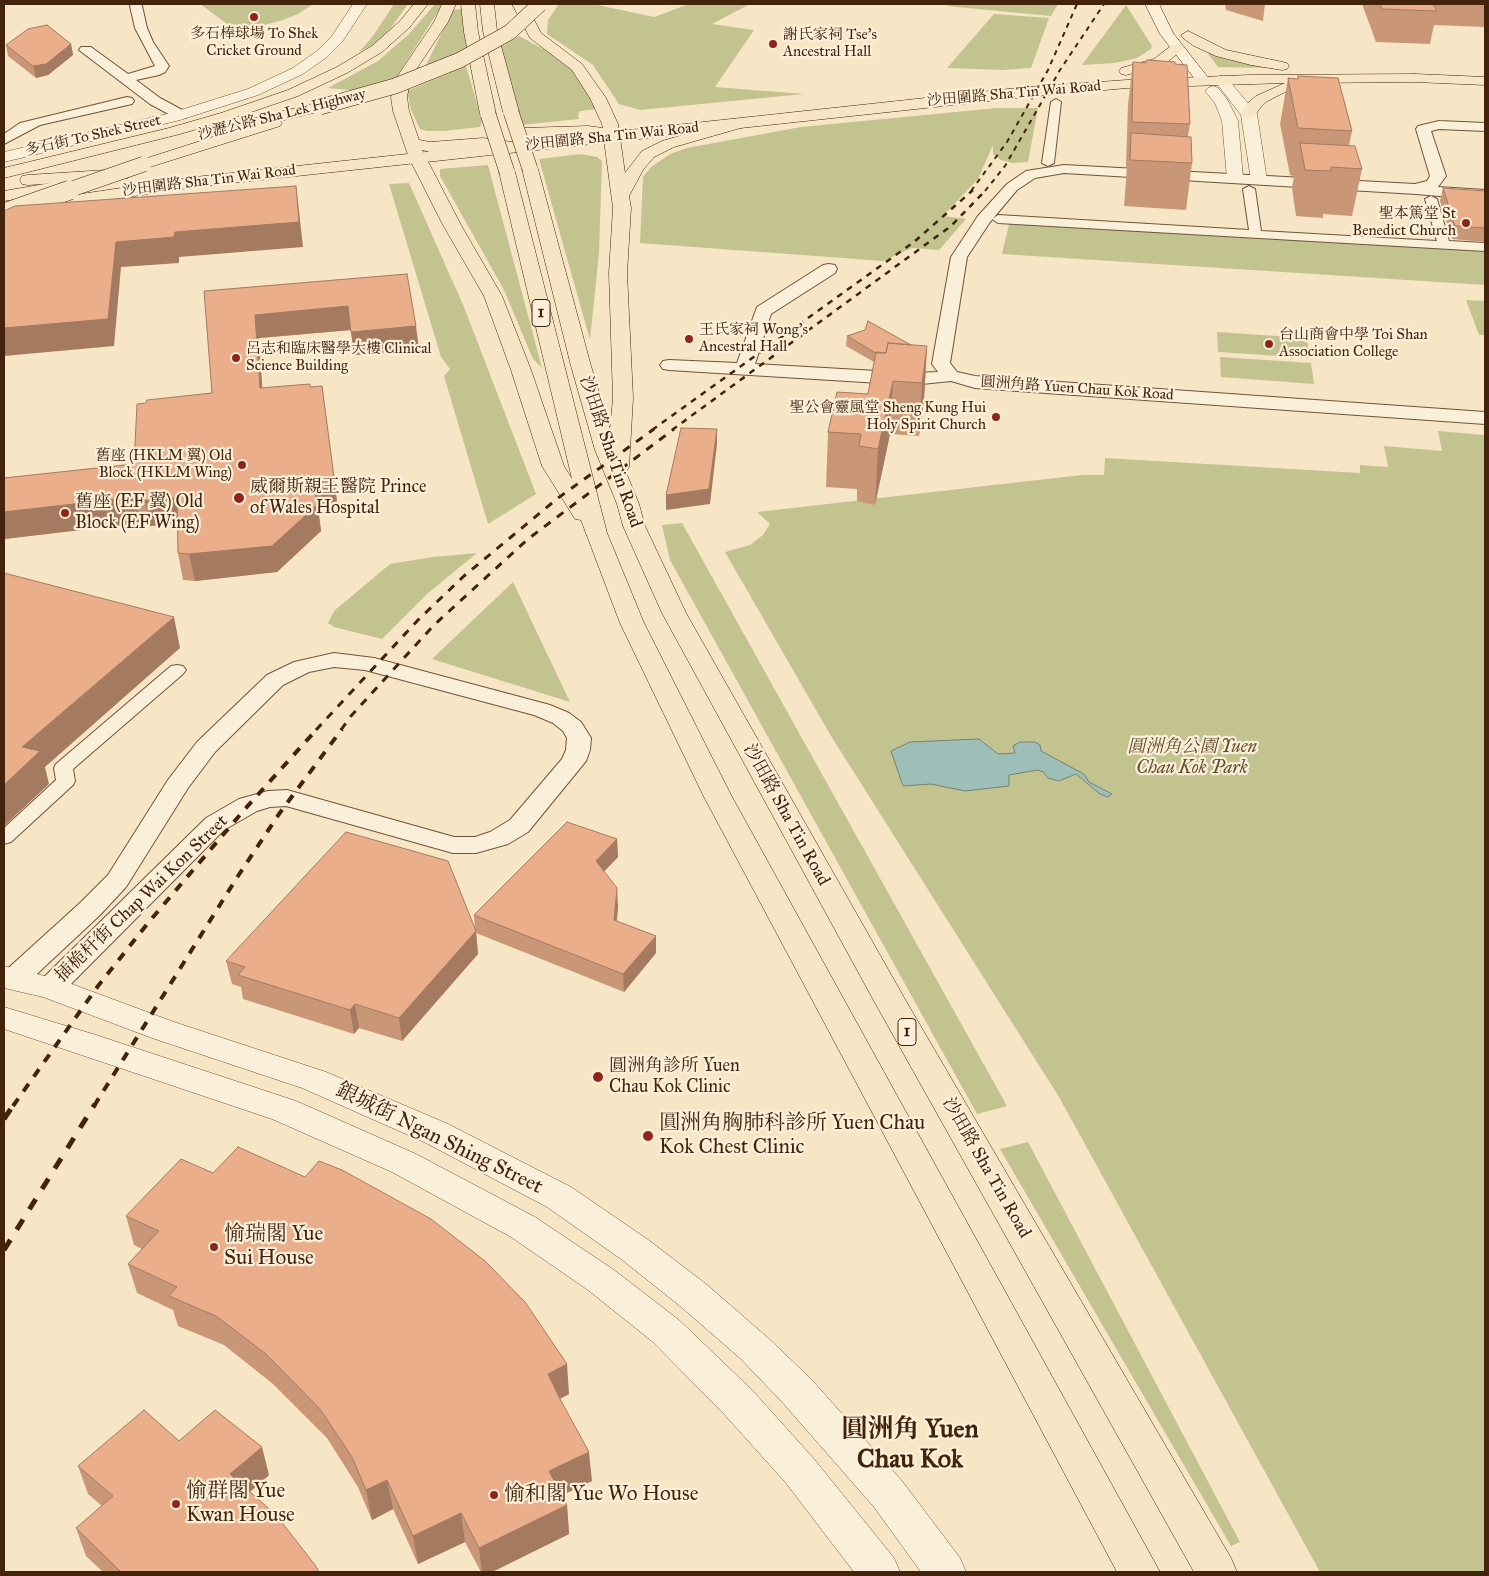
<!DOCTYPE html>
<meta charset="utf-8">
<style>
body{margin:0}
#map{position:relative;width:1489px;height:1576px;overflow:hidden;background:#f7e6c5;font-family:"IM FELL Great Primer",serif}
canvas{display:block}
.frame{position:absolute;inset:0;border:5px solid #43230b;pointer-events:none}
</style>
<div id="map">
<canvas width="1489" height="1576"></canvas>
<div class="frame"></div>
</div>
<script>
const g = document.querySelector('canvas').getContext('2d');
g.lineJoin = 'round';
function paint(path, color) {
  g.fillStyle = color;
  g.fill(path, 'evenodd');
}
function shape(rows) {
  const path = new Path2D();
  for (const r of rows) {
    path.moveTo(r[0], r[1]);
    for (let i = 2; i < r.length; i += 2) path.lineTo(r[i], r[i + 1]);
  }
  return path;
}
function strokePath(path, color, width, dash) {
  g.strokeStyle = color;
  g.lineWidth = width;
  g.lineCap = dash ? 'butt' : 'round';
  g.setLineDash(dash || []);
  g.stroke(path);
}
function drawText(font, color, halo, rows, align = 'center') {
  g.font = font + ' "IM FELL Great Primer","Noto Serif TC",serif';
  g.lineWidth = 4.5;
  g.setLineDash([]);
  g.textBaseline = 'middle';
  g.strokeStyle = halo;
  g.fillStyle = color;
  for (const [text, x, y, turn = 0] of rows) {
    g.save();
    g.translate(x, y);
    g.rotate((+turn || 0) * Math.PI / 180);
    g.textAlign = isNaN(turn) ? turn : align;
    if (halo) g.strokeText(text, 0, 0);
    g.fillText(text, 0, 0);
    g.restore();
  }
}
paint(shape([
 [200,4,313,4,298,14,283,20,238,32],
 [394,4,408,4,388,32,375,44,359,52,373,36],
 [435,4,442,4,439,10,394,81,359,91,328,88,378,61,409,34],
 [559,4,593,4,654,17,689,4,750,4,712,24,754,30,715,87,804,94,640,110,619,104,593,65,547,34,548,20],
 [949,4,1058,4,1051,16,947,6],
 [1126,5,1152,46,1151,49,1137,58,1115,63,1082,65],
 [461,9,468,50,423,71,453,10],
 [994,14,1049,18,1031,68,1002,70,947,68],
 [519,36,549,52,571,68,599,109,580,111,578,114,579,119,521,125,501,47],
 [1206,51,1274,68,1218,67],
 [466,66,482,121,480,127,444,131,427,131,420,129,411,110,407,91],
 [997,108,1038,108,1028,162,1012,163,1001,160,993,154,993,145,978,179,943,216,966,219,939,250,912,248,883,261,640,243,643,177,651,167,670,154,687,148,801,127],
 [581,154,597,157,602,161,599,253,590,340,539,159],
 [488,165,542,368,533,359,504,290,440,176,440,169],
 [409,183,464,307,536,494,488,524,444,376,450,369,441,357,389,184],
 [1009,224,1485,251,1485,285,1002,254],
 [1466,300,1485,301,1485,335,1479,335],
 [1217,332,1307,338,1309,358,1218,352],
 [1220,357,1311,363,1314,384,1221,377],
 [1438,431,1485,435,1485,1572,1320,1572,1059,1097,831,736,725,552,750,545,763,535,770,524,757,512,1082,475,1104,475,1105,458,1360,473,1360,465,1388,467,1384,446,1442,451],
 [682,523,1007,1106,977,1114,670,560,662,525],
 [477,553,427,594,382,639,334,627,328,623,334,611,390,564,433,557],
 [513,582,570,702,432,659],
 [1028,1142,1240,1542,1231,1546,1000,1149]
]), '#c3c390');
const water = shape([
 [979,739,998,754,1015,753,1013,746,1020,742,1035,742,1040,745,1041,751,1084,774,1089,782,1112,794,1108,797,1100,794,1076,774,1059,781,1048,778,1043,772,1038,770,1009,775,1009,786,965,791,931,784,903,786,891,751,910,742,979,739]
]);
paint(water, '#9dbfb8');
strokePath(water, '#798173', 1);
const pedestrian = shape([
 [1056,99,1061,102,1054,163,1048,166,1042,163,1051,102,1056,99],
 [1249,186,1255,189,1261,231,1437,241,1425,199,1431,196,1437,199,1449,241,1485,243,1485,251,998,223,992,219,998,215,1249,230,1243,189,1249,186],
 [177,665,183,666,186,670,183,674,73,769,75,781,73,785,11,842,4,844,4,828,56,780,54,768,56,764,171,666,177,665]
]);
const minor = shape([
 [131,4,141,4,142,6,147,28,153,42,169,66,165,72,159,75,136,80,160,98,186,112,188,115,186,118,176,118,150,104,79,50,81,47,91,47,128,74,155,66,135,28,130,6,131,4],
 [127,97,132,98,134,101,132,104,40,125,4,144,4,134,20,123,127,97],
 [1439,121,1485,123,1485,131,1439,129,1431,131,1446,176,1438,187,1485,190,1485,200,1416,194,1064,173,1035,178,1017,190,990,222,967,257,950,363,957,372,975,376,1485,412,1485,424,975,388,951,381,912,385,669,370,663,369,660,365,663,361,669,360,737,363,757,307,823,265,829,264,835,265,837,269,835,273,771,314,755,364,912,373,938,372,932,364,951,257,978,216,1007,184,1026,171,1064,165,1415,184,1427,181,1430,176,1416,129,1418,126,1439,121],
 [334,653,374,658,550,705,569,713,581,722,591,738,590,750,586,761,528,832,508,844,476,853,453,853,286,806,270,807,257,811,224,830,60,995,50,998,40,995,36,988,40,981,206,818,239,799,268,791,287,790,454,837,475,837,490,832,510,820,562,759,566,750,567,738,563,731,553,723,534,715,365,670,334,667,309,672,283,685,215,752,188,788,126,887,100,915,24,986,14,989,4,986,4,972,80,903,108,875,168,780,197,742,267,675,294,662,334,653]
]);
const tertiary = shape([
 [353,4,367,4,342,42,327,57,303,74,258,95,180,120,4,162,4,152,171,113,248,89,293,68,317,51,332,36,353,4],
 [1221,76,1226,77,1257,114,1267,180,1265,184,1253,184,1251,180,1241,115,1214,80,1216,77,1221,76],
 [1213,86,1218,88,1227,99,1238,121,1243,178,1241,182,1229,182,1227,178,1222,121,1215,103,1205,91,1208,88,1213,86],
 [4,966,61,980,174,1022,326,1072,448,1124,571,1187,647,1239,706,1284,767,1337,811,1379,902,1481,960,1558,966,1572,921,1572,874,1507,783,1403,741,1359,680,1306,621,1259,547,1207,424,1142,302,1088,152,1038,43,997,4,988,4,966],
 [4,1007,96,1035,296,1101,416,1154,535,1217,614,1270,679,1320,752,1390,814,1459,894,1558,900,1572,854,1572,786,1483,724,1414,653,1342,588,1290,511,1237,392,1172,272,1119,4,1029,4,1007]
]);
const secondary = shape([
 [1145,4,1159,4,1173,33,1210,80,1208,83,1198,83,1160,34,1145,4]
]);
const primary = shape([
 [1188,31,1226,50,1287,63,1289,66,1287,69,1282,70,1251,65,1216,56,1194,46,1183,38,1181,35,1188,31],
 [1177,44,1182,45,1184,48,1164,65,1126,75,1121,74,1119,71,1121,68,1154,59,1172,45,1177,44],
 [1415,74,1485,77,1485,85,1415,82,1305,83,1303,87,1283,93,1266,102,1260,108,1254,117,1249,119,1244,117,1241,114,1248,103,1256,96,1285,83,1127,88,1027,97,195,187,34,211,28,210,25,206,28,202,34,201,195,177,1027,87,1127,80,1250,75,1415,74],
 [56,182,62,183,64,187,62,191,4,201,4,191,56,182]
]);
const motorway = shape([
 [414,4,428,4,409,28,382,52,347,73,298,96,231,119,180,134,4,178,4,168,169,128,221,113,288,90,337,67,372,46,399,22,414,4],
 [442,4,456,4,448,22,411,77,407,97,409,111,419,140,430,142,483,138,512,142,518,144,520,147,518,150,512,152,483,148,430,152,422,150,461,225,502,296,531,370,564,466,572,479,499,172,501,169,507,167,513,169,515,172,607,533,644,623,731,795,1160,1572,1117,1572,703,795,620,623,581,520,575,519,542,466,511,370,484,296,443,225,409,158,393,111,391,97,397,77,434,22,442,4],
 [461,4,475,4,478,32,496,114,493,117,488,119,483,117,480,114,464,32,461,4],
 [480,4,494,4,497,31,519,112,516,115,506,115,503,112,483,31,480,4],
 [512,4,526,4,541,33,582,64,606,98,618,124,625,173,642,151,662,141,738,119,744,121,746,124,744,127,674,147,654,157,643,170,629,196,631,208,627,273,633,398,629,467,626,472,639,504,645,526,686,613,906,1001,1231,1558,1237,1572,1194,1572,874,1001,662,613,623,526,617,504,595,450,571,366,522,169,524,166,530,164,536,166,538,169,591,366,610,429,613,398,609,273,613,208,604,140,588,136,524,138,518,136,516,133,518,130,524,128,588,126,603,128,602,124,590,98,572,70,530,38,512,4],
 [320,102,325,104,328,107,325,110,280,121,282,123,280,126,150,167,144,169,138,167,136,164,138,161,247,126,245,123,247,120,320,102],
 [122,169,128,170,130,174,128,178,28,185,22,184,20,180,22,176,28,175,122,169]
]);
strokePath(pedestrian, '#70543a', 2);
strokePath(minor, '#70543a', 2);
strokePath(tertiary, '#70543a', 1);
strokePath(secondary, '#43230b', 1);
strokePath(primary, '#43230b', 1);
strokePath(motorway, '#43230b', 1);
paint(pedestrian, '#faefd9');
paint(minor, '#faefd9');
paint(tertiary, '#faefd9');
paint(secondary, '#faefd9');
paint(primary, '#f7e6c5');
paint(motorway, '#f7e6c5');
strokePath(shape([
 [971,191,1007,142,1048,70,1077,4],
 [985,191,1005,166,1060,70,1104,4]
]), '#43230b', 2, [5, 5]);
strokePath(shape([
 [652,430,914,242,973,190],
 [672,430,951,226,986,190]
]), '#43230b', 2.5, [6, 6]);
strokePath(shape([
 [316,730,418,620,464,576,558,498,654,429],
 [341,730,351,716,434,625,528,539,674,429]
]), '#43230b', 3, [8, 8]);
strokePath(shape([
 [13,1106,98,986,148,923,245,809,317,729],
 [94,1106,238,876,279,814,342,729]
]), '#43230b', 4, [9, 9]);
strokePath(shape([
 [4,1119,14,1104],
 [4,1250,95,1104]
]), '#43230b', 5, [12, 12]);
const motorwayBridgeFar1 = shape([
 [320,107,395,86,460,60,510,32,540,4],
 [511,112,530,169],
 [488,114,507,172],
 [66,191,144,164]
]);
const motorwayBridge = shape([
 [4,213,70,190]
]);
strokePath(motorwayBridgeFar1, '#43230b', 16, []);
strokePath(motorwayBridge, '#43230b', 20, []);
strokePath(motorwayBridgeFar1, '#f7e6c5', 15);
strokePath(motorwayBridge, '#f7e6c5', 19);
paint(shape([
 [1225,4,1265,4,1263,21,1226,10],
 [1362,4,1485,4,1485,27,1434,25,1430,44,1376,42],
 [71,44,73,55,48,75,36,78,8,56,6,45],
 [1133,62,1175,64,1190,124,1188,136,1192,163,1186,210,1124,206,1127,167,1126,166,1128,105],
 [1298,76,1352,131,1349,145,1362,169,1352,216,1323,214,1323,218,1296,216,1292,188,1294,176,1290,175,1280,124,1288,78,1297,79],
 [1443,188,1485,191,1485,242,1452,239,1440,201],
 [407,274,419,349,354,355,351,330,259,338,262,388,310,387,322,386,337,502,320,504,320,508,318,508,321,531,277,572,195,581,183,580,178,553,177,523,150,526,150,523,140,523,4,539,4,478,134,464,146,403,212,393,204,291],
 [847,336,911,345,927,346,924,399,919,436,890,434,875,505,857,501,857,489,826,487,828,432,868,394,874,362,846,346],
 [617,839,618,857,604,871,618,906,617,921,656,953,624,992,476,933,478,954,402,1041,359,1028,354,1034,243,999,241,987,232,984,226,961,475,929,474,915],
 [126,1216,569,1394,560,1399,592,1481,562,1495,567,1505,569,1534,492,1572,481,1572,465,1542,418,1564,393,1509,372,1520,358,1487,327,1438,273,1384,224,1345,178,1326,173,1310,137,1293,128,1264,142,1249,134,1245],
 [179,1441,269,1475,250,1492,319,1572,103,1572,86,1556,76,1528,102,1506,88,1494,78,1466]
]), '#c99678');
paint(shape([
 [71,44,73,55,48,75,36,78,33,66],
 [296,186,299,211,303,247,179,257,179,263,121,267,114,346,4,356,4,328,116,242,175,232],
 [348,306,351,330,259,338,264,413,260,388,255,315],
 [416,326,419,349,354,355,351,332],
 [927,346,924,399,919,436,922,383],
 [893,381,890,434,875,505,878,449],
 [322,386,337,502,320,504,320,508,318,508,321,531,277,572,195,581,189,554,313,482,316,478],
 [717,429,717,444,710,504,666,510,666,495],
 [134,497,140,523,4,539,4,512],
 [177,497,182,523,150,526,145,501],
 [174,617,180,648,45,767,49,784,4,826,4,785,22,747],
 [617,839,618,857,597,879,596,861],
 [617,888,618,906,615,937,614,920],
 [476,931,478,954,402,1041,399,1018],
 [656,936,656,953,624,992,623,974],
 [355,1004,359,1028,354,1034,350,1010],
 [567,1364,569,1394,551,1403,548,1374],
 [262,1447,269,1475,238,1502,230,1474],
 [589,1452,592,1481,552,1500,549,1471],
 [387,1480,393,1509,372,1520,366,1490],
 [567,1505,569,1534,492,1572,482,1572,479,1548],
 [461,1513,465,1542,418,1564,413,1536]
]), '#a47a61');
const building = shape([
 [1380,4,1433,4,1437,11,1382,9,1380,4],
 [47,25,71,44,46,64,33,66,6,45,28,29,47,25],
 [1147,60,1175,62,1175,64,1187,65,1190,124,1132,122,1133,62,1146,63,1147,60],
 [1298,76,1338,78,1352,131,1298,128,1288,78,1298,79,1298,76],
 [1131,133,1191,137,1192,163,1130,160,1131,133],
 [1300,143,1355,146,1362,169,1331,167,1331,171,1305,170,1300,143],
 [296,186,299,222,175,232,174,237,116,242,108,319,4,328,4,211,15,206,296,186],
 [1443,188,1485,191,1485,228,1455,226,1443,188],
 [407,274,416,326,351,332,348,306,255,315,260,388,310,384,310,387,322,386,334,477,316,478,317,482,313,482,317,505,272,546,189,554,178,553,177,497,145,501,145,497,134,497,4,512,4,478,134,464,137,404,146,403,147,400,212,393,204,291,407,274],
 [868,321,911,345,888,343,886,353,876,353,847,336,865,330,868,321],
 [888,343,927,346,922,383,893,381,878,449,859,446,861,434,828,432,837,392,868,394,876,352,886,353,888,343],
 [681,428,717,429,709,489,666,495,681,428],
 [4,573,174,617,22,747,40,751,4,785,4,573],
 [567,822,617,839,596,861,617,888,614,920,656,936,623,974,474,915,567,822],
 [346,832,448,861,476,931,399,1018,355,1004,350,1010,238,975,245,967,226,961,346,832],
 [238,1147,305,1177,319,1161,342,1170,431,1219,485,1261,525,1302,567,1364,548,1374,560,1399,589,1452,549,1471,567,1505,479,1548,461,1513,413,1536,387,1480,366,1490,352,1457,320,1409,266,1354,216,1316,169,1296,177,1287,128,1264,159,1231,126,1216,181,1159,213,1173,238,1147],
 [144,1410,179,1441,215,1410,262,1447,230,1474,276,1515,315,1565,319,1572,121,1572,76,1528,113,1496,78,1466,144,1410]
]);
paint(building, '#eaae8b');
strokePath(building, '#a47a61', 1);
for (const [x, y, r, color] of [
 [254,17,5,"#8f2418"],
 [773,44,5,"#8f2418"],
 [1466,223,5,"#8f2418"],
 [689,339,5,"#8f2418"],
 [1269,344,5,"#8f2418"],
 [236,358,5,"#8f2418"],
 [996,417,5,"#8f2418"],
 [242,465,5,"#8f2418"],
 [239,498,6,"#8f2418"],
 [65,513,5,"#8f2418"],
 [598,1077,6,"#8f2418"],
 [648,1136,6,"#8f2418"],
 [214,1247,5,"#8f2418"],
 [494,1495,5,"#8f2418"],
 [176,1504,5,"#8f2418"]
]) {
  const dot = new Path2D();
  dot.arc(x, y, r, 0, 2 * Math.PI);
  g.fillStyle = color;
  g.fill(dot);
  strokePath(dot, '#faefd9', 2);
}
drawText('15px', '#43230b', '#faefd9', [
 ["多石棒球場 To Shek",254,34,"center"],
 ["Cricket Ground",254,51,"center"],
 ["謝氏家祠 Tse's",783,35],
 ["Ancestral Hall",783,52],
 ["聖本篤堂 St",1456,214,"right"],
 ["Benedict Church",1456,231,"right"],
 ["王氏家祠 Wong's",699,330],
 ["Ancestral Hall",699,347],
 ["台山商會中學 Toi Shan",1279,335],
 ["Association College",1279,352],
 ["呂志和臨床醫學大樓 Clinical",246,349],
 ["Science Building",246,366],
 ["聖公會靈風堂 Sheng Kung Hui",986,408,"right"],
 ["Holy Spirit Church",986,425,"right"],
 ["舊座 (HKLM 翼) Old",232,456,"right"],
 ["Block (HKLM Wing)",232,473,"right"]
], 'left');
drawText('15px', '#43230b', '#faefd9', [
 ["沙田圍路 Sha Tin Wai Road",1014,94,-5],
 ["沙瀝公路 Sha Lek Highway",282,115,-14],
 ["多石街 To Shek Street",93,136,-13],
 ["沙田圍路 Sha Tin Wai Road",612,137,-6],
 ["沙田圍路 Sha Tin Wai Road",209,181,-7],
 ["圓洲角路 Yuen Chau Kok Road",1077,389,4]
]);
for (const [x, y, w] of [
 [541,313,18],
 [907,1032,18]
]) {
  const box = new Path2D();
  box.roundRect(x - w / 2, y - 13.5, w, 27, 4);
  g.fillStyle = '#faefd9';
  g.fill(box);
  strokePath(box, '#43230b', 1);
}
drawText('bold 16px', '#43230b', null, [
 ["1",541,313],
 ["1",907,1032]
]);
drawText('18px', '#43230b', '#faefd9', [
 ["沙田路 Sha Tin Road",610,452,71],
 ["沙田路 Sha Tin Road",786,815,61],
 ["插桅杆街 Chap Wai Kon Street",142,899,-44],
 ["沙田路 Sha Tin Road",986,1168,60]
]);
drawText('18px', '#43230b', '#faefd9', [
 ["威爾斯親王醫院 Prince",250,488],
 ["of Wales Hospital",250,509],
 ["舊座 (EF 翼) Old",75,503],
 ["Block (EF Wing)",75,524],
 ["圓洲角診所 Yuen",609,1067],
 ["Chau Kok Clinic",609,1088]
], 'left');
drawText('italic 18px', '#634b2c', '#faefd9', [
 ["圓洲角公園 Yuen",1192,748],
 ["Chau Kok Park",1192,769]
]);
drawText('21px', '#43230b', '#faefd9', [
 ["圓洲角胸肺科診所 Yuen Chau",659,1124],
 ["Kok Chest Clinic",659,1148],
 ["愉瑞閣 Yue",224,1235],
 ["Sui House",224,1259],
 ["愉群閣 Yue",186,1492],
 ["Kwan House",186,1516],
 ["愉和閣 Yue Wo House",504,1495]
], 'left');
drawText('21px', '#43230b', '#faefd9', [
 ["銀城街 Ngan Shing Street",439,1139,26]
]);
drawText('bold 26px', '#43230b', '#faefd9', [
 ["圓洲角 Yuen",910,1431],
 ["Chau Kok",910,1461]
]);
</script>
